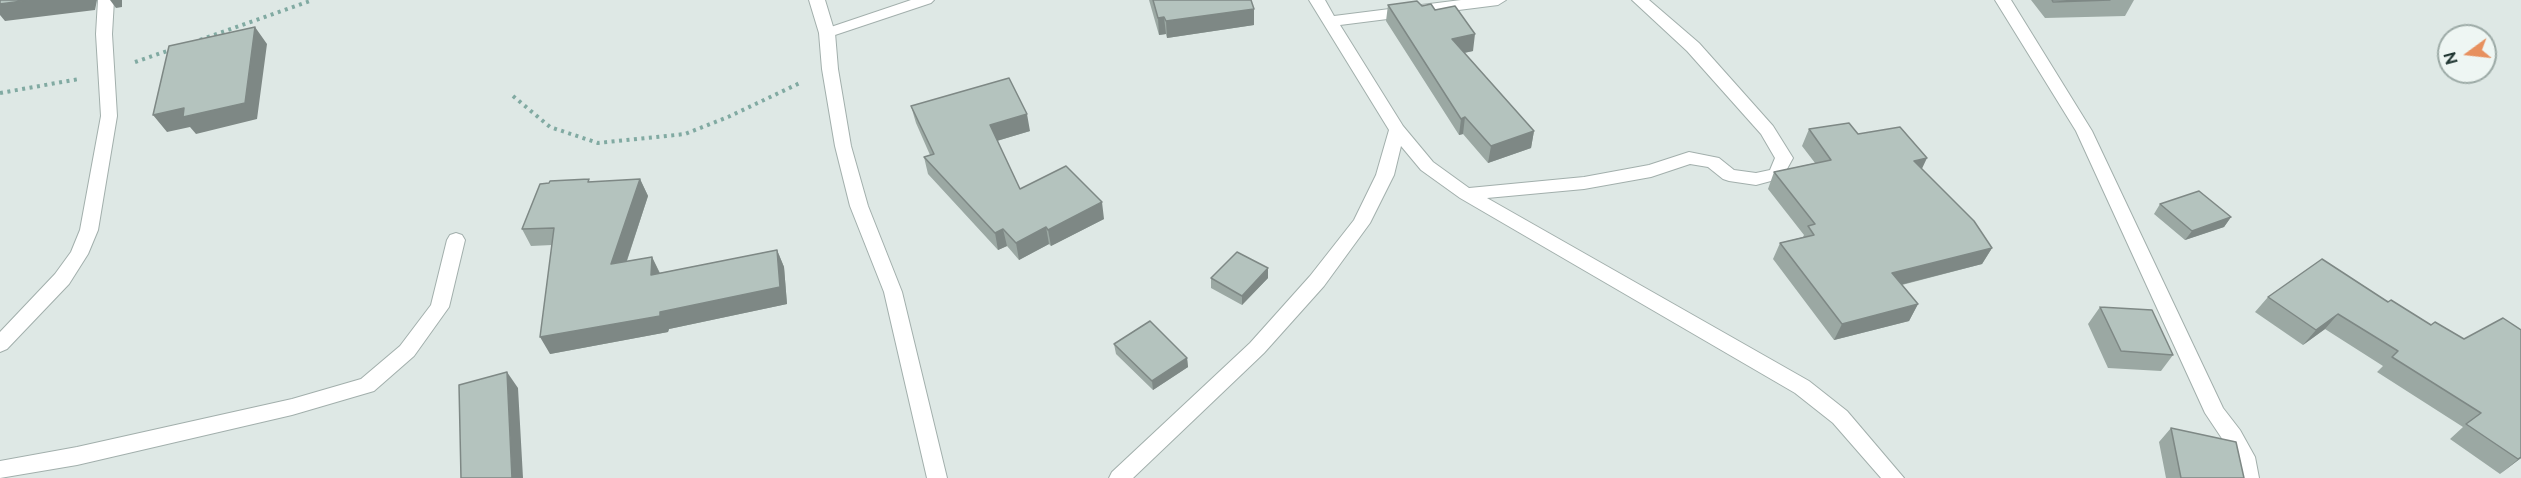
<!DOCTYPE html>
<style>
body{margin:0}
#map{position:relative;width:2521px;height:478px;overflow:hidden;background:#dee8e5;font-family:Raleway,sans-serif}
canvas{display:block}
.north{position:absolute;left:2437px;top:24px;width:60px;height:60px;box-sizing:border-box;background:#eef6f3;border:2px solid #9caaa6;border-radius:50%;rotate:255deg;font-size:16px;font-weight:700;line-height:24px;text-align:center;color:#213733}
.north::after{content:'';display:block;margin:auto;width:21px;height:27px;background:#e7905e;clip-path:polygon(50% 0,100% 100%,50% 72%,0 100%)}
</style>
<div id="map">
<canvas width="2521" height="478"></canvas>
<div class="north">N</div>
</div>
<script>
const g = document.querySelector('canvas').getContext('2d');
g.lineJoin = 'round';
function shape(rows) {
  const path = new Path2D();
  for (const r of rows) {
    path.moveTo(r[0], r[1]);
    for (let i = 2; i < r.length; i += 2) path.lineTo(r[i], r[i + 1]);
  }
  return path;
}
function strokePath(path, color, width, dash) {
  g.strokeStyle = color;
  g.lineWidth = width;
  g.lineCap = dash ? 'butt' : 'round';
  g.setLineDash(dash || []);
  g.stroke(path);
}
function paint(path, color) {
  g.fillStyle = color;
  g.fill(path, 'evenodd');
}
const service = shape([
 [911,0,934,0,931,3,832,36,822,36,819,33,822,30,911,0]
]);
const minor = shape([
 [98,0,114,0,112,34,117,116,98,230,88,254,69,284,7,349,0,352,0,332,55,274,71,252,80,230,101,116,96,34,98,0],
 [809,0,825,0,835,33,838,69,851,146,868,206,902,292,947,478,927,478,884,292,850,206,835,146,822,69,819,33,809,0],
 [1309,0,1325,0,1334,16,1461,0,1506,0,1498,5,1340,25,1403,126,1433,162,1469,188,1584,177,1649,165,1689,152,1719,158,1734,170,1756,173,1770,170,1775,158,1761,134,1687,51,1632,0,1649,0,1699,43,1773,126,1793,158,1782,178,1756,185,1729,181,1723,179,1708,167,1690,164,1651,177,1584,189,1487,198,1809,381,1847,411,1904,478,1881,478,1833,423,1795,393,1460,198,1421,170,1401,146,1394,175,1370,223,1324,286,1264,353,1133,478,1109,478,1112,472,1250,343,1310,276,1354,220,1376,175,1389,130,1309,0],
 [1995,0,2011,0,2092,131,2223,408,2240,430,2255,457,2259,478,2239,478,2235,458,2205,413,2076,131,1995,0],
 [456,233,462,235,465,240,449,307,414,356,374,391,292,415,77,465,0,478,0,461,77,447,292,399,361,379,400,346,431,305,447,240,450,235,456,233]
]);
strokePath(service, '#a2afac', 2);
strokePath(minor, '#a2afac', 2);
strokePath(shape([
 [200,40,313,0],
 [135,62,170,50],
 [0,93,79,79],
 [513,96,550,127,598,143,685,134,728,117,802,82]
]), '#81aaa2', 4, [3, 4.5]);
paint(service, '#fff');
paint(minor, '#fff');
paint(shape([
 [1149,0,1251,0,1254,9,1254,25,1167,38,1166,34,1159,35],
 [2031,0,2134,0,2125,16,2045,18],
 [1388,5,1422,6,1473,51,1464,53,1534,131,1531,148,1488,163,1463,134,1459,135,1386,21],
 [911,106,1030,131,997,141,1020,189,1104,219,1051,246,1049,244,1019,260,1007,246,998,250,928,174,924,157,930,155,916,123],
 [1809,129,1858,134,1922,169,1992,248,1982,264,1902,285,1918,304,1909,321,1834,340,1773,259,1780,243,1803,237,1804,235,1768,189,1774,172,1815,163,1802,146],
 [640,179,648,196,627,261,652,257,660,273,777,250,784,267,787,304,669,329,668,332,550,354,552,245,531,246,522,229,591,182],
 [2160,204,2231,217,2224,227,2185,240,2154,214],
 [1211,278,1268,278,1242,305,1211,288],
 [2268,297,2388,302,2431,325,2464,339,2521,330,2521,458,2500,474,2450,439,2463,427,2377,372,2383,366,2325,329,2303,345,2255,312],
 [2100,307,2173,355,2161,371,2108,368,2088,324],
 [1114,344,1187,358,1188,367,1153,390,1116,354],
 [2171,428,2244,478,2166,478,2159,442]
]), '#9ba8a3');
paint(shape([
 [29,0,97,0,95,10,5,21,0,15,0,4],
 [110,0,122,0,122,7,116,8],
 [1254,9,1254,25,1167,38,1166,21],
 [1164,17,1166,34,1159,35,1158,18],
 [255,27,267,44,257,119,196,134,190,127,167,132,153,115],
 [1475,34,1473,51,1449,56,1452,39],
 [1027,114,1030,131,993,142,990,125],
 [1465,117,1463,134,1459,135,1461,119],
 [1534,131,1531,148,1488,163,1491,146],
 [1927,158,1919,175,1914,161],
 [640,179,648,196,620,281,611,264],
 [1102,202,1104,219,1051,246,1048,230],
 [2231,217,2224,227,2185,240,2192,231],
 [1046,227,1049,244,1019,260,1016,243],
 [1003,229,1007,246,998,250,995,233],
 [1992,248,1982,264,1884,289,1892,273],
 [777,250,784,267,787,304,669,329,668,332,550,354,540,337,660,312],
 [652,257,660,274,651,275],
 [1268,268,1268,278,1242,305,1242,296],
 [1918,304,1909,321,1834,340,1842,324],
 [2338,314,2325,329,2303,345,2316,330],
 [1187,358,1188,367,1153,390,1152,381],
 [507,372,518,388,523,478,512,478],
 [2521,457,2521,458,2500,474]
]), '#7e8885');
const building = shape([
 [0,0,29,0,0,4,0,0],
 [1153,0,1251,0,1254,9,1166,21,1164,17,1158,18,1153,0],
 [2052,0,2110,0,2053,2,2052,0],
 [1417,1,1422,6,1431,4,1435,10,1455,6,1475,34,1452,39,1534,131,1491,146,1465,117,1461,119,1388,5,1417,1],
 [255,27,245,103,183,117,184,108,153,115,169,46,255,27],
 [1009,78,1027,114,990,125,1020,189,1066,166,1102,202,1048,230,1046,227,1016,243,1003,229,995,233,924,157,934,154,911,106,1009,78],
 [1849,123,1858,134,1900,127,1927,158,1914,161,1974,221,1992,248,1892,273,1918,304,1842,324,1780,243,1814,235,1808,226,1815,224,1774,172,1831,160,1809,129,1849,123],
 [589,179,588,182,640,179,611,264,652,257,651,275,777,250,780,287,660,312,660,316,540,337,554,228,522,229,540,184,549,183,550,181,589,179],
 [2199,191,2231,217,2192,231,2160,204,2199,191],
 [1237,252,1268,268,1242,296,1211,278,1237,252],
 [2322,259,2388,302,2391,300,2431,325,2435,322,2464,339,2503,318,2521,330,2521,457,2518,459,2466,424,2481,413,2392,357,2398,351,2338,314,2316,330,2268,297,2322,259],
 [2100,307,2152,310,2173,355,2121,351,2100,307],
 [1150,321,1187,358,1152,381,1114,344,1150,321],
 [507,372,512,478,461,478,459,385,507,372],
 [2171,428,2236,442,2244,478,2181,478,2171,428]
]);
paint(building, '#b4c3be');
strokePath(building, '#7e8885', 1.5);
</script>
